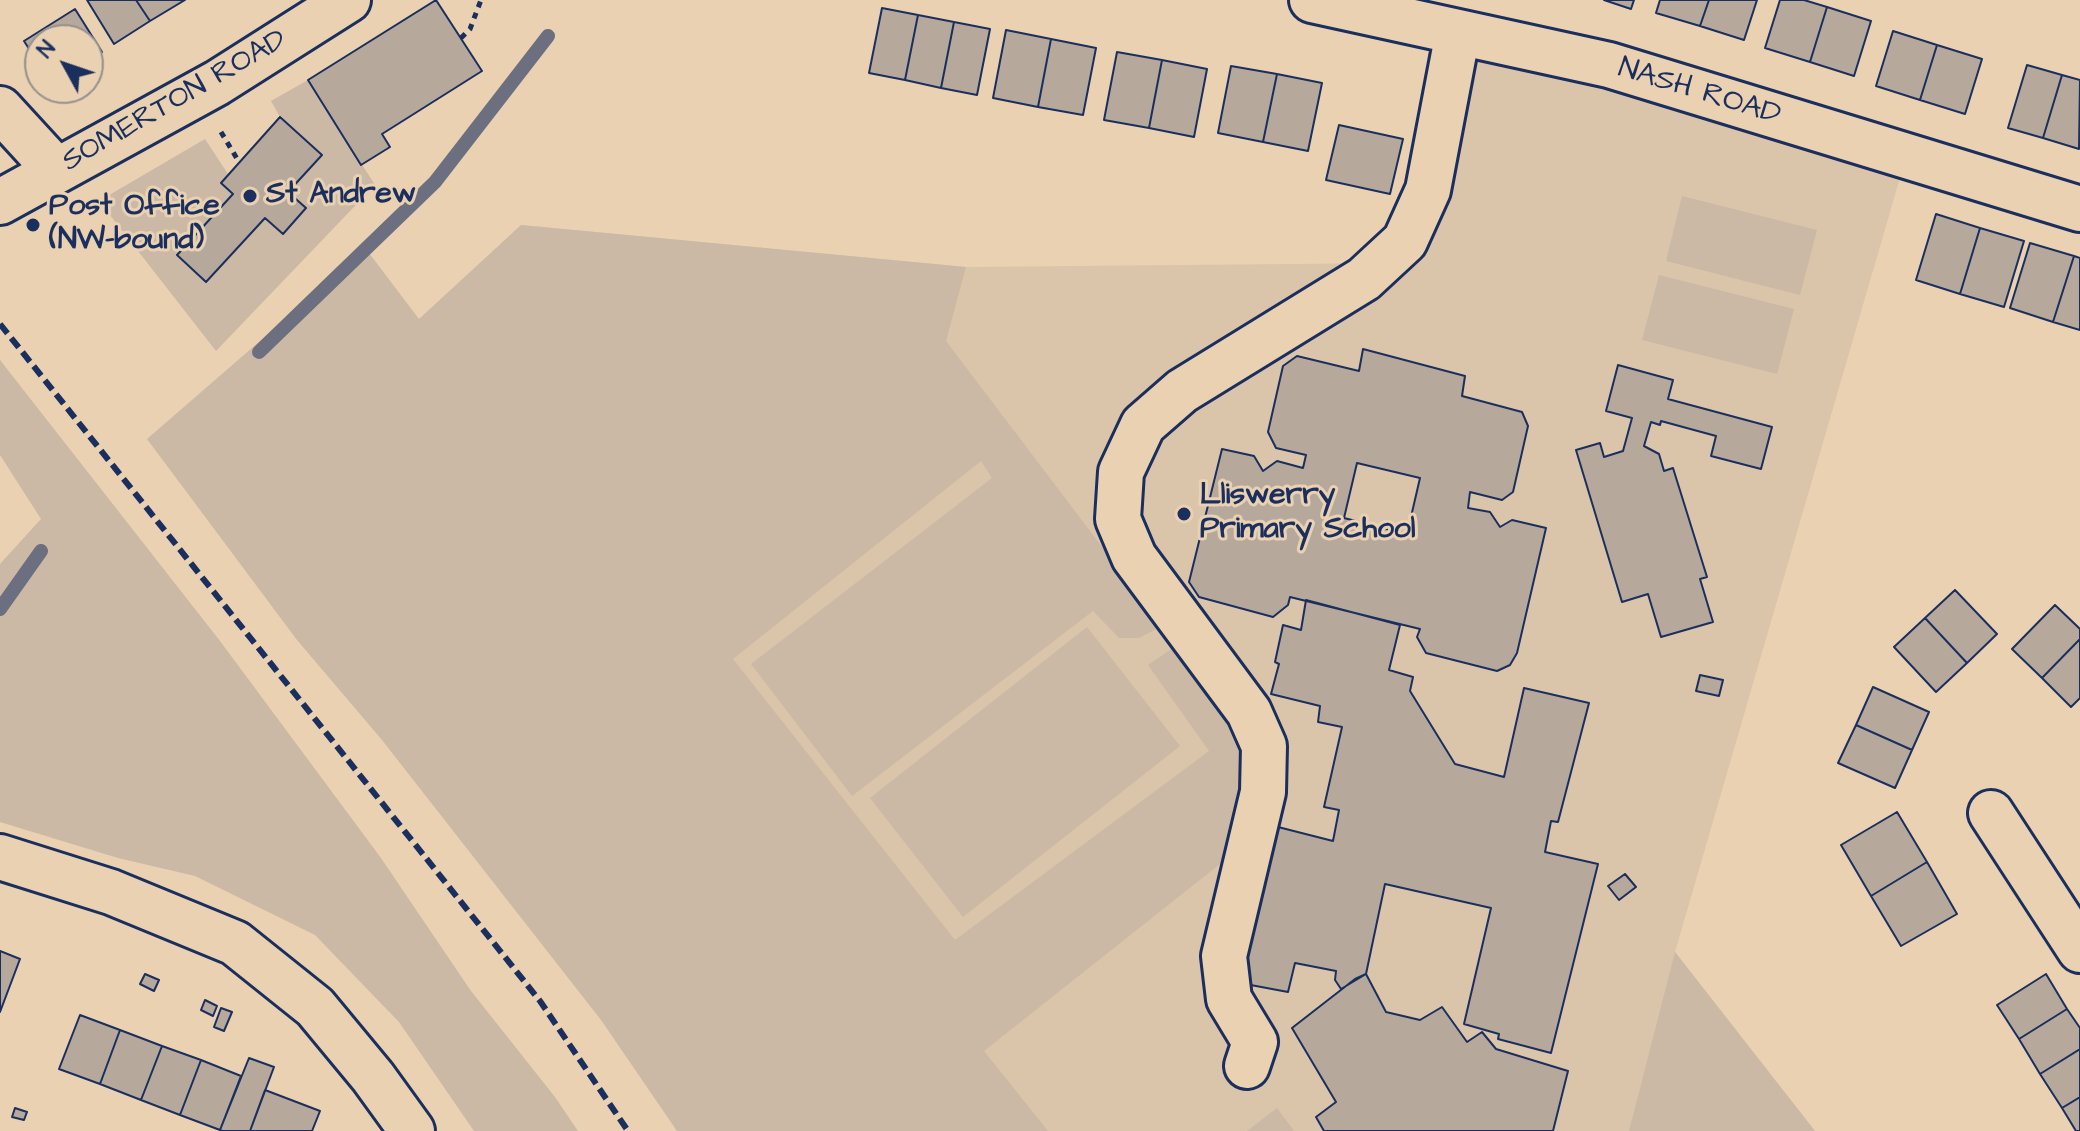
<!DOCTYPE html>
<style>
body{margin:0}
#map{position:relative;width:2080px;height:1131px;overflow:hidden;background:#e9d1b1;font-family:"Architects Daughter",sans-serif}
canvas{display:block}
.north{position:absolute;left:24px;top:24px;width:80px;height:80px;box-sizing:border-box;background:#e9d1b1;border:2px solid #979090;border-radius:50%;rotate:310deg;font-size:22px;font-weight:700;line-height:32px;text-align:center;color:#1b2f5e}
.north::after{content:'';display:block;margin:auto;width:28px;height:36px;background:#1b2f5e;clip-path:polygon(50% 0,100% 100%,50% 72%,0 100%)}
</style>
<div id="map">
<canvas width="2080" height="1131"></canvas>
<div class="north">N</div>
</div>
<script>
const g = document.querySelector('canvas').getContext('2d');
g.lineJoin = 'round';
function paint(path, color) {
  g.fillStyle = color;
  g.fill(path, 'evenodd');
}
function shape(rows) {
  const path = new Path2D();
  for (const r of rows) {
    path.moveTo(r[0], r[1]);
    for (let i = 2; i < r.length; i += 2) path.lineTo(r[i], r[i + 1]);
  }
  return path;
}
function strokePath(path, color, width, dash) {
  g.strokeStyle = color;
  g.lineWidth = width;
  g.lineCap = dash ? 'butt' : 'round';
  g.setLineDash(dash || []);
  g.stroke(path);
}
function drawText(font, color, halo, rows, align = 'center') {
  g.font = font + ' "Architects Daughter",sans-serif';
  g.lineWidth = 6;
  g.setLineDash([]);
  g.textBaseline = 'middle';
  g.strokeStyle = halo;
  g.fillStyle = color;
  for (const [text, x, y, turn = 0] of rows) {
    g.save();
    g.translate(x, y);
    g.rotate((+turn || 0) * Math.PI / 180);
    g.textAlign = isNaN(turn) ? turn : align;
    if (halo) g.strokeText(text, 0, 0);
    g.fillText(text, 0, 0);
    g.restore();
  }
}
paint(shape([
 [1458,32,1906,157,1675,952,1815,1131,1003,1131,716,708,521,225,966,267,1399,263]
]), '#dac5ab');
paint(shape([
 [308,80,375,185,216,351,99,201,205,139,228,174,221,183,233,194,177,255,207,282,265,218,283,234,306,209,288,192,322,155,280,117,271,101],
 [1682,196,1817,230,1800,295,1666,261],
 [521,225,966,267,946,341,1162,626,1139,638,1119,638,1093,611,852,796,751,664,992,478,981,461,733,659,955,940,1209,751,1148,665,1192,635,1264,746,1230,856,984,1051,1048,1131,677,1131,601,1020,382,740,297,640,147,439,366,249,419,319],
 [1659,275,1794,309,1777,374,1642,340],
 [0,360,220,641,381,858,471,991,555,1097,578,1131,474,1131,399,1022,315,935,195,876,118,858,0,822,0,564,41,519,0,455],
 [1087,627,1180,746,963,917,870,798],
 [1675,952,1815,1131,1629,1131],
 [1277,1108,1294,1131,1247,1131]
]), '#cbb9a5');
strokePath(shape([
 [259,352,435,182,548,36],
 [0,609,41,551]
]), '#6c6f7f', 14);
const building = shape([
 [87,0,136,0,150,21,114,44,87,0],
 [136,0,185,0,150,21,136,0],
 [436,0,482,71,382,134,390,147,361,165,308,80,436,0],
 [1604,0,1634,0,1631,9,1604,0],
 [1660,0,1709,0,1700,26,1656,13,1660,0],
 [1709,0,1757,0,1744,40,1700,26,1709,0],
 [1780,0,1804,0,1827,7,1810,62,1765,48,1780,0],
 [1827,7,1871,21,1854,76,1810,62,1827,7],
 [882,8,918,15,905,80,869,73,882,8],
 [75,9,102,52,88,61,88,40,40,40,40,66,24,41,75,9],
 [918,15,954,22,941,88,905,80,918,15],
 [954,22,990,29,977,95,941,88,954,22],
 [1006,30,1051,39,1038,107,993,98,1006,30],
 [1893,31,1937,45,1920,100,1876,86,1893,31],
 [1051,39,1096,48,1083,115,1038,107,1051,39],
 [1937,45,1982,59,1965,114,1920,100,1937,45],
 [1117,52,1162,60,1149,128,1104,120,1117,52],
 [1162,60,1207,69,1194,137,1149,128,1162,60],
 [2027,65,2062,75,2043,138,2008,128,2027,65],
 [1231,66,1277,74,1263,142,1218,133,1231,66],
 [1277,74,1322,83,1308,151,1263,142,1277,74],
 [2062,75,2080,80,2079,149,2043,138,2062,75],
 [280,117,322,155,288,192,306,208,283,234,265,218,206,282,177,255,233,194,221,183,280,117],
 [1339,125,1403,139,1390,194,1326,180,1339,125],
 [1936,214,1980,228,1960,294,1916,280,1936,214],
 [1980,228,2024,241,2004,307,1960,294,1980,228],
 [2030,243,2074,256,2053,322,2010,308,2030,243],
 [2074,256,2080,258,2080,330,2053,322,2074,256],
 [1363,349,1465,376,1462,396,1522,412,1528,426,1513,492,1502,500,1470,492,1468,508,1490,512,1500,527,1512,520,1546,528,1517,653,1510,665,1497,671,1426,653,1417,637,1420,629,1290,597,1288,605,1273,617,1199,597,1189,582,1222,449,1254,456,1263,471,1277,461,1303,468,1306,455,1276,448,1268,432,1283,366,1297,356,1359,371,1363,349],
 [1357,463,1420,478,1407,534,1344,518,1357,463],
 [1618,365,1673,380,1668,399,1772,427,1761,469,1711,456,1716,436,1661,421,1660,425,1651,422,1644,446,1659,454,1664,471,1673,468,1707,577,1700,579,1713,622,1661,637,1648,594,1622,602,1576,450,1600,443,1604,457,1623,451,1632,418,1606,411,1618,365],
 [1955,590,1997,634,1967,663,1925,618,1955,590],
 [1306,600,1400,625,1389,670,1413,677,1410,691,1455,764,1504,777,1524,688,1589,703,1558,822,1551,821,1545,852,1598,864,1551,1053,1498,1039,1499,1034,1464,1024,1491,908,1385,884,1366,974,1341,989,1335,980,1336,971,1295,963,1288,992,1240,983,1278,827,1333,841,1339,810,1324,807,1342,727,1318,722,1320,706,1271,694,1279,664,1275,662,1283,625,1301,630,1306,600],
 [2055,605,2080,629,2080,639,2042,678,2012,649,2055,605],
 [1925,618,1967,663,1936,692,1894,647,1925,618],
 [2080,639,2080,698,2071,707,2042,678,2080,639],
 [1700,675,1723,680,1719,696,1696,691,1700,675],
 [1873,687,1929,712,1912,750,1856,725,1873,687],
 [1856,725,1912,750,1895,788,1838,763,1856,725],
 [1897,812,1927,862,1871,896,1841,845,1897,812],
 [1927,862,1957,914,1901,946,1871,896,1927,862],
 [1625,874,1636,887,1619,900,1608,886,1625,874],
 [0,951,20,959,0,1012,0,951],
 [145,974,159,980,154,991,140,984,145,974],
 [1366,974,1386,1012,1420,1020,1442,1007,1467,1042,1482,1032,1496,1049,1568,1071,1553,1131,1324,1131,1316,1117,1336,1102,1292,1028,1355,979,1366,974],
 [2046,974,2067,1009,2019,1039,1997,1005,2046,974],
 [205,1000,217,1006,213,1016,201,1010,205,1000],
 [221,1008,232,1012,224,1031,214,1027,221,1008],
 [2067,1009,2080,1028,2080,1049,2040,1074,2019,1039,2067,1009],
 [80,1015,120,1030,100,1084,59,1069,80,1015],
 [120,1030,162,1046,141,1100,100,1084,120,1030],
 [162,1046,201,1060,180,1115,141,1100,162,1046],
 [2080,1049,2080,1097,2062,1108,2040,1074,2080,1049],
 [249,1058,274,1067,250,1131,223,1131,220,1130,249,1058],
 [201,1060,241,1076,220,1130,180,1115,201,1060],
 [265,1090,320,1111,312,1131,250,1131,265,1090],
 [2080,1097,2080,1131,2076,1131,2062,1108,2080,1097],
 [15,1108,27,1112,24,1120,12,1117,15,1108]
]);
paint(building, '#b6a99c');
strokePath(building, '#1b2f5e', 2);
const minor = shape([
 [1312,0,1609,65,2080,209],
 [0,109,56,170],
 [0,202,217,83,348,0],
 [1991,813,2080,950],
 [0,857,111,892,235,943,315,1007,373,1077,412,1131],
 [1247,1066,1255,1042,1229,999,1224,956,1263,792,1264,746,1249,712,1134,557,1118,519,1121,472,1143,425,1182,391,1364,279,1405,241,1428,190,1458,32]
]);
strokePath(minor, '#1b2f5e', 50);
strokePath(shape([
 [461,38,470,29,481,0],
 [221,132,239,162]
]), '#1b2f5e', 5, [6, 6]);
strokePath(minor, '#e9d1b1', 44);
strokePath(shape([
 [0,324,540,1001,628,1131]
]), '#1b2f5e', 6, [12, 6]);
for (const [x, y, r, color] of [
 [250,196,8,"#1b2f5e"],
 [33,225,8,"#1b2f5e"],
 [1184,514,8,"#1b2f5e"]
]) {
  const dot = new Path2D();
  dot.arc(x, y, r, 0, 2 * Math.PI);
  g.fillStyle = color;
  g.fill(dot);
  strokePath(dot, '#e9d1b1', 3);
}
drawText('30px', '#1b2f5e', '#e9d1b1', [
 ["NASH ROAD",1699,93,17],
 ["SOMERTON ROAD",175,102,-30]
]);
drawText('bold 30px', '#1b2f5e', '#e9d1b1', [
 ["St Andrew",266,196],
 ["Post Office",49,208],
 ["(NW-bound)",49,242],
 ["Lliswerry",1200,497],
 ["Primary School",1200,531]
], 'left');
</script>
